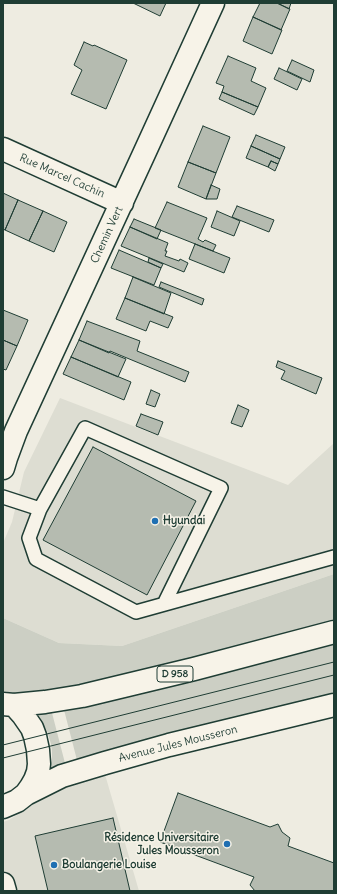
<!DOCTYPE html>
<meta charset="utf-8">
<style>
body{margin:0}
#map{position:relative;width:337px;height:894px;overflow:hidden;background:#eeece1;font-family:Delius,sans-serif}
canvas{display:block}
.frame{position:absolute;inset:0;border:4px solid #1f3d34;pointer-events:none}
</style>
<div id="map">
<canvas width="337" height="894"></canvas>
<div class="frame"></div>
</div>
<script>
const g = document.querySelector('canvas').getContext('2d');
g.lineJoin = 'round';
function paint(path, color) {
  g.fillStyle = color;
  g.fill(path, 'evenodd');
}
function shape(rows) {
  const path = new Path2D();
  for (const r of rows) {
    path.moveTo(r[0], r[1]);
    for (let i = 2; i < r.length; i += 2) path.lineTo(r[i], r[i + 1]);
  }
  return path;
}
function strokePath(path, color, width, dash) {
  g.strokeStyle = color;
  g.lineWidth = width;
  g.lineCap = dash ? 'butt' : 'round';
  g.setLineDash(dash || []);
  g.stroke(path);
}
function drawText(font, color, halo, rows, align = 'center') {
  g.font = font + ' Delius,sans-serif';
  g.lineWidth = 3;
  g.setLineDash([]);
  g.textBaseline = 'middle';
  g.strokeStyle = halo;
  g.fillStyle = color;
  for (const [text, x, y, turn = 0] of rows) {
    g.save();
    g.translate(x, y);
    g.rotate((+turn || 0) * Math.PI / 180);
    g.textAlign = isNaN(turn) ? turn : align;
    if (halo) g.strokeText(text, 0, 0);
    g.fillText(text, 0, 0);
    g.restore();
  }
}
paint(shape([
 [60,398,288,485,334,443,334,574,122,646,59,643,3,618,3,543,12,522,24,472],
 [104,771,139,891,3,891,3,822,9,820,54,791]
]), '#ddddd2');
paint(shape([
 [334,574,334,622,90,687,24,695,3,691,3,618,59,643,122,646],
 [334,640,334,698,78,764,63,706],
 [51,709,66,767,52,769,51,763,52,758,52,751,51,744,47,731,38,714,38,712]
]), '#cccfc4');
const building = shape([
 [133,3,166,3,160,16,133,3],
 [260,3,277,3,290,9,281,30,253,17,260,3],
 [277,3,291,3,289,9,277,3],
 [253,17,282,30,272,54,243,41,253,17],
 [84,42,93,46,94,45,127,60,106,109,71,94,82,70,74,65,84,42],
 [228,56,256,68,251,81,266,88,258,107,222,92,224,86,216,83,228,56],
 [292,60,314,70,310,82,287,71,292,60],
 [279,68,302,79,297,90,274,79,279,68],
 [222,92,258,107,254,115,219,99,222,92],
 [203,126,230,137,216,173,188,162,203,126],
 [256,135,285,147,280,159,251,146,256,135],
 [251,146,280,159,278,164,271,161,268,167,246,158,251,146],
 [271,161,278,164,275,171,268,167,271,161],
 [188,162,216,173,206,199,178,187,188,162],
 [211,185,220,189,217,199,206,199,211,185],
 [3,193,18,200,5,230,3,229,3,193],
 [18,200,43,211,29,241,5,230,18,200],
 [167,202,207,218,198,239,203,242,205,240,216,245,213,251,155,228,167,202],
 [237,206,274,220,269,232,232,217,237,206],
 [43,211,67,222,54,252,29,241,43,211],
 [217,211,240,221,234,236,211,227,217,211],
 [134,219,161,230,157,239,130,227,134,219],
 [130,227,168,243,165,251,167,251,165,256,179,261,180,259,188,263,184,272,121,246,130,227],
 [195,244,230,258,224,273,189,259,195,244],
 [119,250,161,268,154,285,111,268,119,250],
 [149,258,163,264,161,268,148,262,149,258],
 [133,277,171,293,164,314,125,298,133,277],
 [161,282,204,299,202,305,159,287,161,282],
 [125,298,173,317,168,328,150,321,146,331,116,319,125,298],
 [3,310,28,320,17,346,3,340,3,310],
 [87,321,140,341,137,351,189,372,185,382,110,351,109,353,79,340,87,321],
 [3,340,17,346,6,370,3,369,3,340],
 [79,340,126,359,118,377,71,357,79,340],
 [71,357,131,382,124,400,63,374,71,357],
 [278,361,322,378,316,394,281,379,285,371,276,367,278,361],
 [151,390,160,394,155,407,146,404,151,390],
 [238,405,249,410,242,427,231,423,238,405],
 [141,414,163,422,158,435,136,426,141,414],
 [93,447,196,501,147,595,43,540,93,447],
 [178,793,270,827,278,824,282,832,290,838,288,846,334,863,334,891,255,891,250,885,254,877,160,842,178,793],
 [113,818,130,891,48,891,35,836,113,818]
]);
paint(building, '#b5bbb0');
strokePath(building, '#1f3d34', 1);
const service = shape([
 [3,497,40,509,29,538,36,559,136,612,334,557],
 [40,509,85,428,221,488,164,604]
]);
const minor = shape([
 [3,149,122,203],
 [3,468,6,458,16,431,143,156,213,3],
 [3,884,5,891]
]);
const primary = shape([
 [3,704,14,705,45,702,82,696,194,669,334,632],
 [26,794,62,776,105,763,169,745,334,705],
 [3,807,17,801,26,794,31,787,35,780,38,772,39,764,38,750,35,736,32,728,23,715,14,705]
]);
strokePath(service, '#1f3d34', 16);
strokePath(minor, '#1f3d34', 25);
strokePath(primary, '#1f3d34', 25);
strokePath(service, '#f7f3e8', 13);
strokePath(minor, '#f7f3e8', 22);
strokePath(primary, '#f7f3e8', 22);
strokePath(shape([
 [3,745,334,662],
 [3,758,334,675]
]), '#1f3d34', 1);
for (const [x, y, r, color] of [
 [155,521,4,"#1f6fb2"],
 [227,844,4,"#1f6fb2"],
 [54,865,4,"#1f6fb2"]
]) {
  const dot = new Path2D();
  dot.arc(x, y, r, 0, 2 * Math.PI);
  g.fillStyle = color;
  g.fill(dot);
  strokePath(dot, '#f7f3e8', 1.5);
}
for (const [x, y, w] of [
 [175,674,36]
]) {
  const box = new Path2D();
  box.roundRect(x - w / 2, y - 8, w, 16, 3);
  g.fillStyle = '#f7f3e8';
  g.fill(box);
  strokePath(box, '#1f3d34', 1);
}
drawText('bold 10px', '#1f3d34', null, [
 ["D 958",175,674]
]);
drawText('11px', '#1f3d34', '#f7f3e8', [
 ["Rue Marcel Cachin",62,176,24],
 ["Chemin Vert",107,235,-65],
 ["Avenue Jules Mousseron",178,744,-14]
]);
drawText('bold 11px', '#1f3d34', '#f7f3e8', [
 ["Hyundai",163,521],
 ["Résidence Universitaire",219,838,"right"],
 ["Jules Mousseron",219,851,"right"],
 ["Boulangerie Louise",62,865]
], 'left');
</script>
